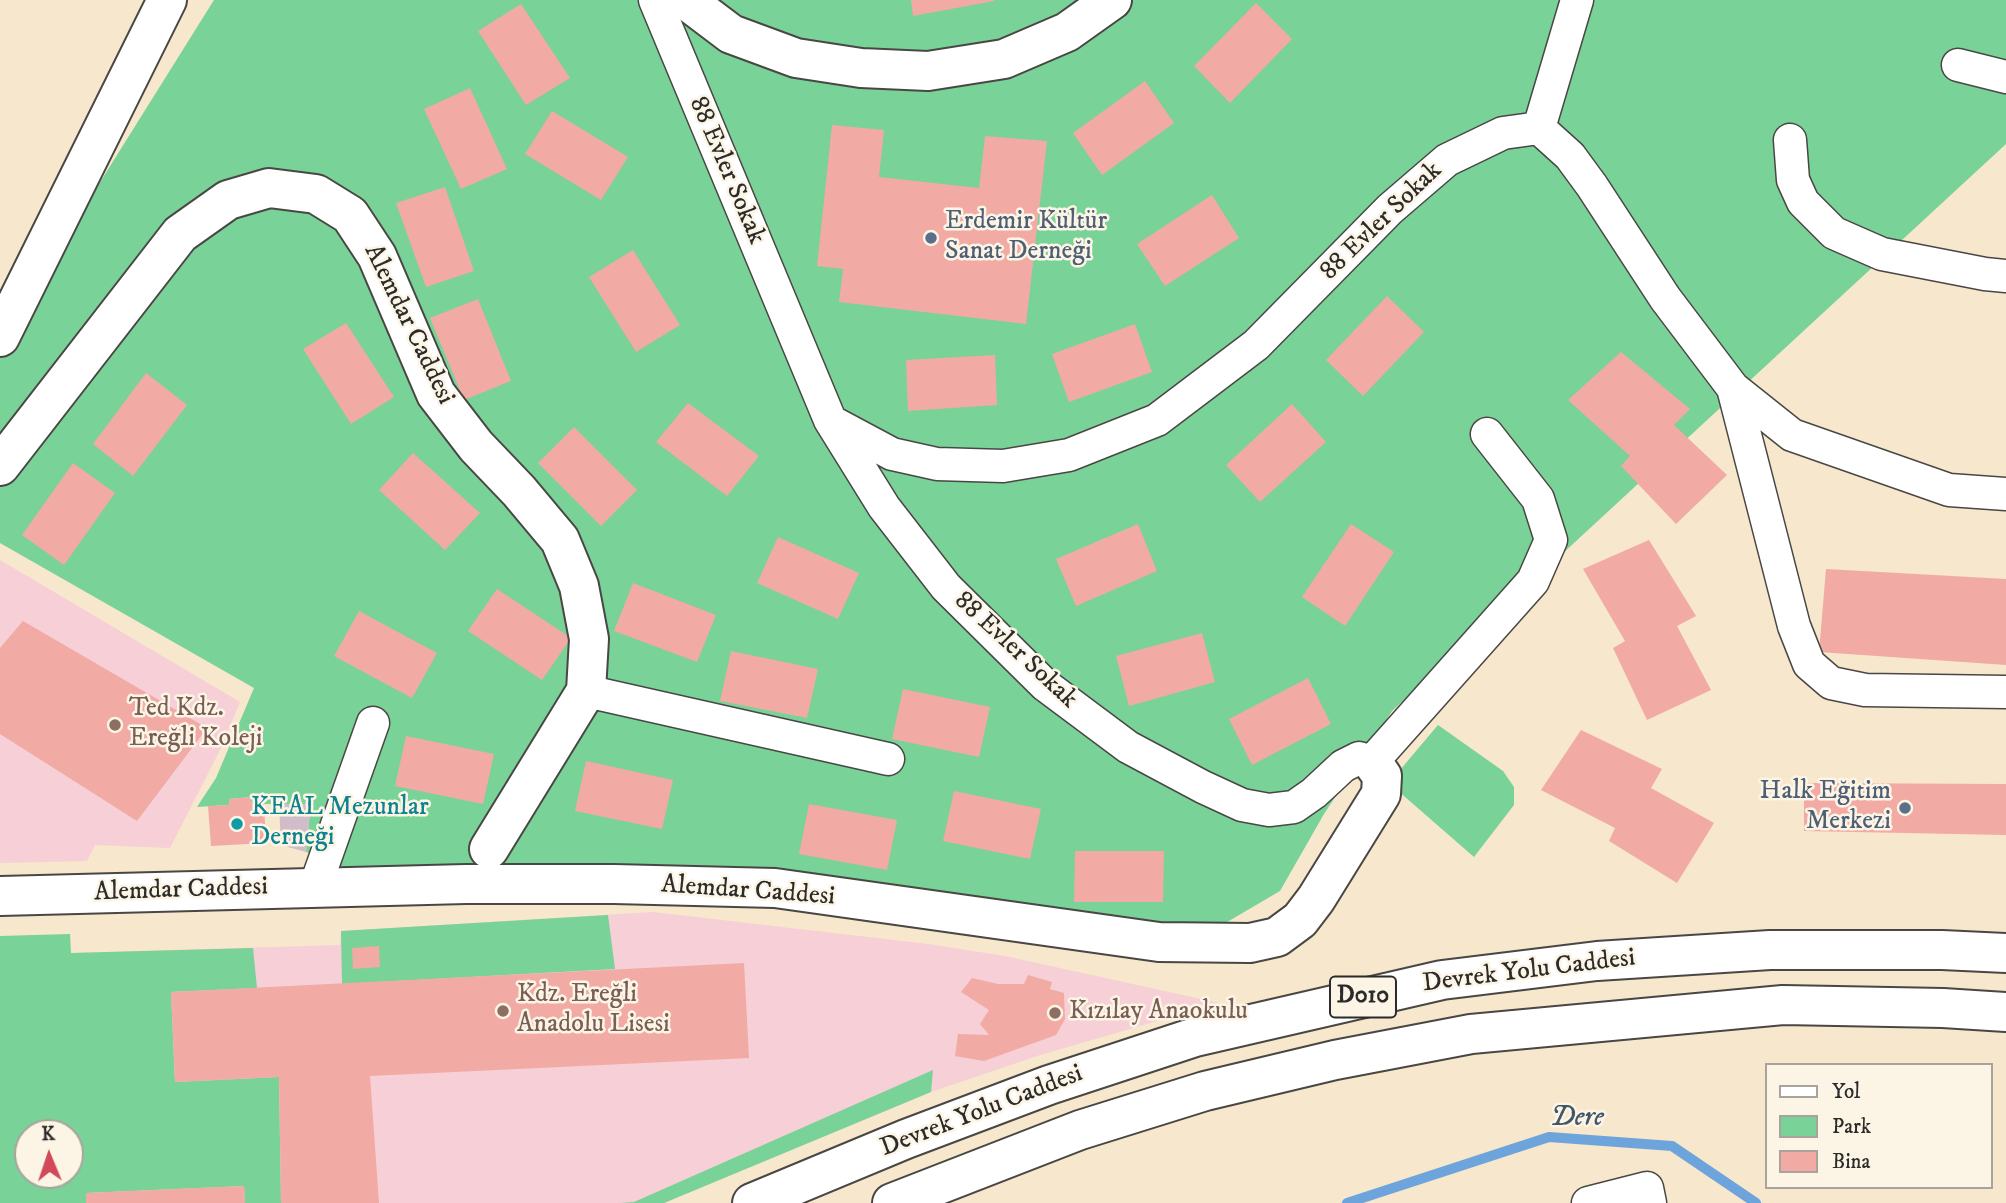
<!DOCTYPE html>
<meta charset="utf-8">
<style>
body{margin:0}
#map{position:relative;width:2006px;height:1203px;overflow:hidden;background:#f6e7cd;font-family:"IM FELL DW Pica",serif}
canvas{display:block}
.legend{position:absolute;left:1765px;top:1063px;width:228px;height:126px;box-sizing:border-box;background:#fcf5e5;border:2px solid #a8a49b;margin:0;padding:9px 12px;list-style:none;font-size:21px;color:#2b2b2b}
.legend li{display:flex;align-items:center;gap:14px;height:35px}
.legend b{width:35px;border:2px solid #a8a49b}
.north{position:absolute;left:14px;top:1119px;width:70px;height:70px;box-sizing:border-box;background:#fcf5e5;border:2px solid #a8a49b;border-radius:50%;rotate:358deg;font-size:19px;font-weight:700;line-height:28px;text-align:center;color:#2b2b2b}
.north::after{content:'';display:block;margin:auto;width:24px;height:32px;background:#d1495b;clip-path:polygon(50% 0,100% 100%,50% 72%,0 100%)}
</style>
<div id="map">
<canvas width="2006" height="1203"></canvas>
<ul class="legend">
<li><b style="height:9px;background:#fff"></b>Yol</li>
<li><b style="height:19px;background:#79d298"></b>Park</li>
<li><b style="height:19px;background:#f1aba4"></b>Bina</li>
</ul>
<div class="north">K</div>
</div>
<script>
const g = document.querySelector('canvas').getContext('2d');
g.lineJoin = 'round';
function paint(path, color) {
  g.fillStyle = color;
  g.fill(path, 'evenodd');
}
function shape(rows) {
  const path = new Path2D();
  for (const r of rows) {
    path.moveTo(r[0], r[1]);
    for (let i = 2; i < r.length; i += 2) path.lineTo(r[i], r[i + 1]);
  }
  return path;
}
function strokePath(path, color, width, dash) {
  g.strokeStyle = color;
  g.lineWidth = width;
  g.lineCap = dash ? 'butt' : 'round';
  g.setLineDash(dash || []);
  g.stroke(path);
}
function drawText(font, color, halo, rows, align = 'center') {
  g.font = font + ' "IM FELL DW Pica",serif';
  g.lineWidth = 5;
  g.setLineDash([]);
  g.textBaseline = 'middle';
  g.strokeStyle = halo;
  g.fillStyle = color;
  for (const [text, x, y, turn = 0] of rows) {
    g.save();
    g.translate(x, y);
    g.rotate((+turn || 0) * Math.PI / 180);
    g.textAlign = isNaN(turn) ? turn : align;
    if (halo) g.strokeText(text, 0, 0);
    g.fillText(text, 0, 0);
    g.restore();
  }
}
paint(shape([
 [0,560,240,702,221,748,170,848,95,845,87,861,0,863],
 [653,912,928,944,1005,956,1219,1003,1037,1056,931,1092,664,1203,86,1203,71,953,340,945,341,931]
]), '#f6cfd7');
paint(shape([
 [279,804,311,804,306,852,281,845]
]), '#d1bdc9');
paint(shape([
 [214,0,2006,0,2006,144,1392,711,1324,814,1280,891,1193,942,775,888,315,887,319,856,306,852,311,804,252,804,250,797,230,799,229,805,197,807,216,778,254,688,0,543,0,342],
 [1438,725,1503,771,1514,787,1514,805,1474,857,1389,783],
 [608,915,615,969,342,984,341,931],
 [70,934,71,953,253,948,257,988,171,992,175,1082,279,1077,281,1203,245,1203,244,1186,86,1193,86,1203,0,1203,0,936],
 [28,1133,70,1133,70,1175,28,1175],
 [933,1070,931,1092,664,1203,621,1203,634,1202]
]), '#79d298');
strokePath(shape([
 [1347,1203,1549,1137,1672,1146,1756,1203]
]), '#6da4db', 10);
paint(shape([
 [911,0,994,0,994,1,913,16],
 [1256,3,1292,39,1230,103,1194,66],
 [521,4,570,78,526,105,478,31],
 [1145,81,1174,123,1102,175,1073,133],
 [470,88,507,169,461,189,424,109],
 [552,111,628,157,601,200,525,154],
 [832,125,884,130,879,177,979,188,985,136,1047,141,1026,324,839,302,843,269,817,266],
 [445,187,474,271,426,287,396,203],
 [1212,195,1239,238,1165,286,1137,244],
 [633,250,680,325,636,352,589,277],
 [1387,296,1424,332,1363,396,1326,360],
 [478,299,511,381,464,400,430,318],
 [346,323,394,397,351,424,303,349],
 [1135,324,1152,372,1069,402,1052,354],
 [1621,352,1690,409,1674,425,1727,475,1676,524,1621,466,1630,456,1568,400],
 [995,355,997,405,908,411,906,360],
 [146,373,187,405,133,476,93,444],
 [688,403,759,456,727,496,656,442],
 [1292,404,1326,442,1260,502,1226,465],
 [574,427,637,490,601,526,538,463],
 [413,453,480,513,445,550,379,490],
 [73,463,115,493,64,565,22,535],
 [1138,524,1157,571,1076,606,1056,559],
 [1351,524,1394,552,1345,626,1302,597],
 [778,537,859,573,838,619,757,583],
 [1649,540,1696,616,1677,626,1711,690,1647,720,1613,648,1625,641,1583,569],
 [1826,569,2006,579,2006,665,1819,652],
 [633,583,716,615,697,662,614,631],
 [497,589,571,638,542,680,468,631],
 [359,611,437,653,412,698,334,656],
 [23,621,207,728,137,821,0,734,0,648],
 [1202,633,1215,682,1129,706,1116,656],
 [731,651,818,669,807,718,720,701],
 [1308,678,1331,724,1252,765,1229,719],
 [903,689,990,707,979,757,892,739],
 [1581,730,1662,769,1651,788,1714,823,1677,883,1609,841,1615,828,1541,790],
 [406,736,494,754,483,804,395,786],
 [586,761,673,780,662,829,575,811],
 [1804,783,2006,784,2006,835,1804,831],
 [954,791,1041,809,1030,859,943,841],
 [250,797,252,804,264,804,266,843,211,846,208,806,229,805,229,799],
 [809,804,897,820,887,870,799,854],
 [1075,851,1164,851,1163,902,1074,902],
 [379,946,380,967,353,969,352,948],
 [744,963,749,1058,370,1076,379,1203,281,1203,279,1077,175,1082,171,992],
 [1028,975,1052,982,1050,989,1064,993,1065,1019,1056,1035,984,1061,955,1056,958,1034,989,1035,980,1024,989,1010,961,992,972,978,998,984,1024,984],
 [244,1186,245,1203,86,1203,86,1193]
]), '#f1aba4');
const minor = shape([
 [655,0,830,420,884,507,946,587,1045,685,1128,747,1203,787,1242,805,1269,810,1294,807,1314,793,1343,766,1359,758,1372,762,1533,581,1551,540,1538,499,1487,434],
 [1958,65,2006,77],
 [1539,128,1577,0],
 [1790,140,1793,180,1803,202,1834,233,1882,254,1985,274,2006,276],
 [1733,388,1794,626,1809,664,1831,683,1865,690,2006,692],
 [834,423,892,454,937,464,1003,466,1069,455,1157,420,1256,345,1390,209,1447,160,1503,133,1539,128,1570,156,1592,186,1665,298,1733,388,1792,435,1949,490,2006,494],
 [586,691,888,759],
 [315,887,373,723],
 [1588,1203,1647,1188,1650,1203]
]);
const tertiary = shape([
 [686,0,731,34,796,58,861,68,928,71,1004,59,1067,32,1112,0],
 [0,337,167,0],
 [0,466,180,234,228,200,269,188,316,194,350,215,377,256,436,394,476,446,519,491,560,540,579,586,589,639,586,691,489,849],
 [0,896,466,884,614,884,775,888,1159,942,1250,943,1277,937,1300,920,1316,899,1381,794,1382,776,1372,762]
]);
const trunk = shape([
 [752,1203,906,1139,1049,1085,1195,1037,1442,980,1597,961,1770,950,1942,950,2006,953],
 [892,1203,1080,1130,1205,1091,1335,1060,1471,1034,1783,1005,1943,1008,2006,1012]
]);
strokePath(minor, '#494743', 35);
strokePath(tertiary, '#494743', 42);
strokePath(trunk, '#494743', 42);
strokePath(minor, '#fff', 32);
strokePath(tertiary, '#fff', 38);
strokePath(trunk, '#fff', 38);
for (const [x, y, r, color] of [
 [931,238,7,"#5c6f8a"],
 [115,725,7,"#8d6e63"],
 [1905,808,7,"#5c6f8a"],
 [237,824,7,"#0f9aa8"],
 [503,1011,7,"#8d6e63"],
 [1055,1013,7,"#8d6e63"]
]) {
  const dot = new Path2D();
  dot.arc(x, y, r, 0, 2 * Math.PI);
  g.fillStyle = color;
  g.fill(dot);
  strokePath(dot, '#fcf5e5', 2.5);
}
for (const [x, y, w] of [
 [1363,997,66]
]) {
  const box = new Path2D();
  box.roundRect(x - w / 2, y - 20.5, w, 41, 5);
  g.fillStyle = '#fcf5e5';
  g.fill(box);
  strokePath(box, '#2b2b2b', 2);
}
drawText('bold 24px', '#2b2b2b', null, [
 ["D010",1363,997]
]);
drawText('26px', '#2b2b2b', '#fcf5e5', [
 ["88 Evler Sokak",726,171,67],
 ["88 Evler Sokak",1382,222,-44],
 ["Alemdar Caddesi",408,325,64],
 ["88 Evler Sokak",1015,651,43],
 ["Alemdar Caddesi",181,891,-2],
 ["Alemdar Caddesi",748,892,4],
 ["Devrek Yolu Caddesi",1529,972,-7],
 ["Devrek Yolu Caddesi",982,1112,-21]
]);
drawText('26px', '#4e5e75', '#fcf5e5', [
 ["Erdemir Kültür",945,223],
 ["Sanat Derneği",945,253],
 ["Halk Eğitim",1891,793,"right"],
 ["Merkezi",1891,823,"right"]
], 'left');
drawText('26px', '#785e54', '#fcf5e5', [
 ["Ted Kdz.",129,710],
 ["Ereğli Koleji",129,740],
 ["Kdz. Ereğli",517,996],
 ["Anadolu Lisesi",517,1026],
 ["Kızılay Anaokulu",1069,1013]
], 'left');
drawText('26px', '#0d838f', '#fcf5e5', [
 ["KEAL Mezunlar",251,809],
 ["Derneği",251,839]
], 'left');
drawText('italic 28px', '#425569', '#fcf5e5', [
 ["Dere",1577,1119]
]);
</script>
